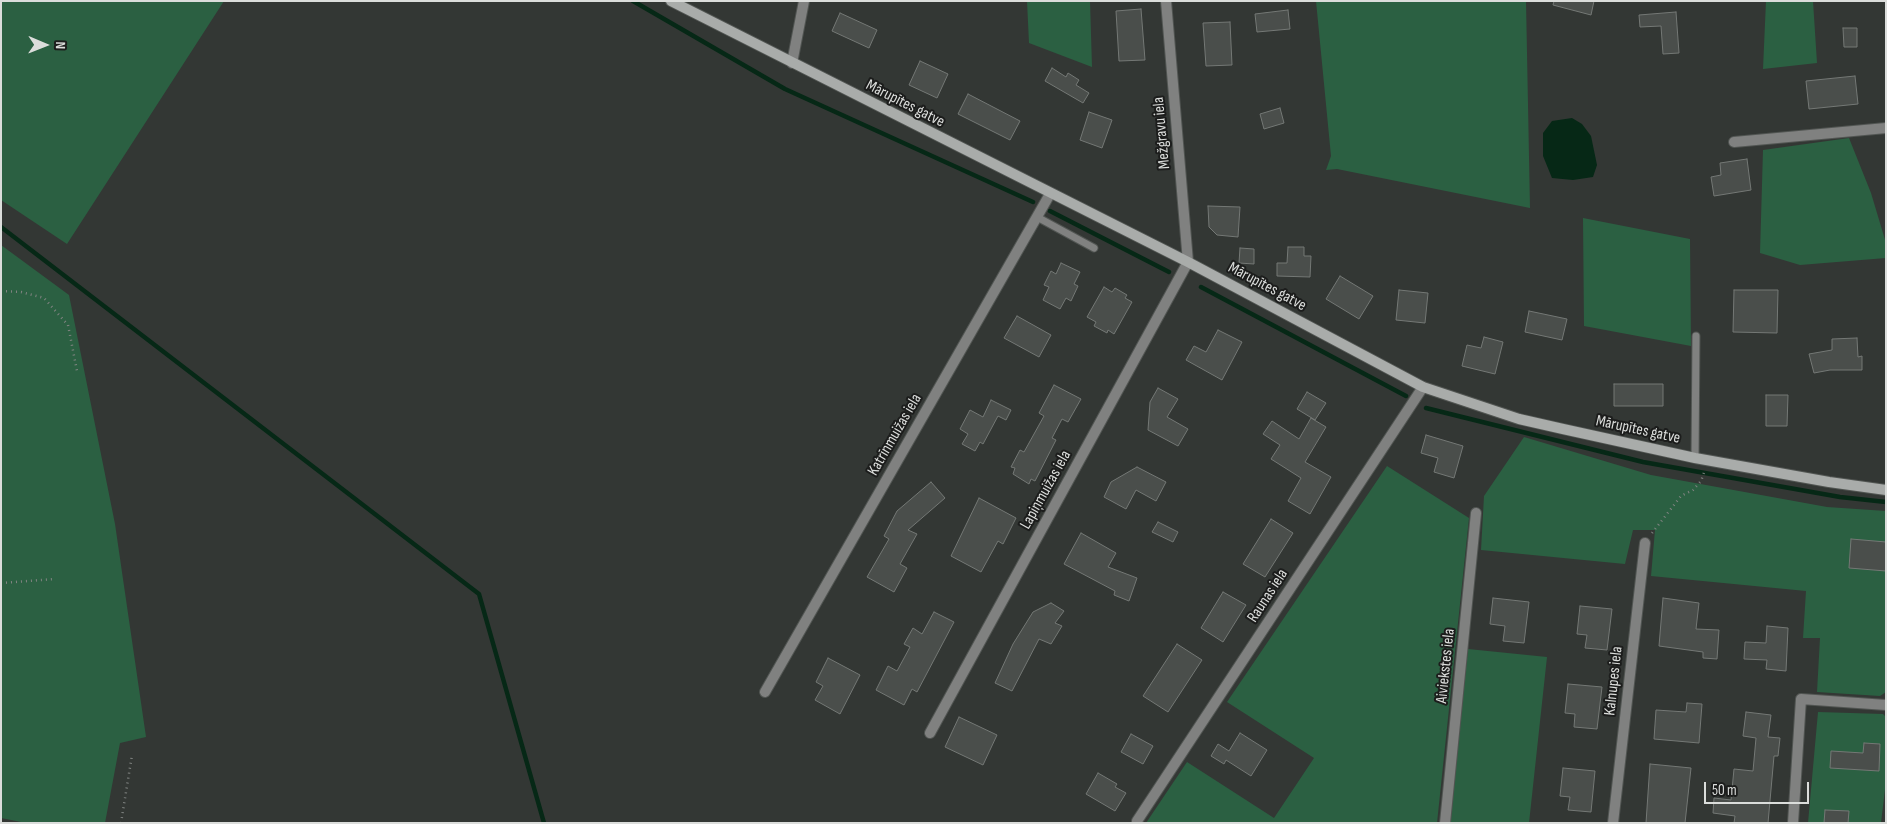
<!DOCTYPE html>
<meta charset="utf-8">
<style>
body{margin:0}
#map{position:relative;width:1887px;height:824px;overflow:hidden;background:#333734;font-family:"Sofia Sans Condensed",sans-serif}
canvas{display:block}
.frame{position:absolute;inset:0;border:2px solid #dbdddb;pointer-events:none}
.north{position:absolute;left:20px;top:20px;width:50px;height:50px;-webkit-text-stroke:4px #1c1d1c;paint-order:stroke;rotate:91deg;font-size:14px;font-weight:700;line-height:20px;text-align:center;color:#dbdddb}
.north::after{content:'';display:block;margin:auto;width:18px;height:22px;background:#dbdddb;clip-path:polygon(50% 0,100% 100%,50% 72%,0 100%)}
.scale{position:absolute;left:1704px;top:782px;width:105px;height:22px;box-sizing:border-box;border:2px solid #dbdddb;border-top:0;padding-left:6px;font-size:15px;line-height:18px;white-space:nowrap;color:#dbdddb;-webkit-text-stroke:4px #1c1d1c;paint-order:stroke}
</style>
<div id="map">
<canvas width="1887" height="824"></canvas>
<div class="frame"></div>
<div class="north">N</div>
<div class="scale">50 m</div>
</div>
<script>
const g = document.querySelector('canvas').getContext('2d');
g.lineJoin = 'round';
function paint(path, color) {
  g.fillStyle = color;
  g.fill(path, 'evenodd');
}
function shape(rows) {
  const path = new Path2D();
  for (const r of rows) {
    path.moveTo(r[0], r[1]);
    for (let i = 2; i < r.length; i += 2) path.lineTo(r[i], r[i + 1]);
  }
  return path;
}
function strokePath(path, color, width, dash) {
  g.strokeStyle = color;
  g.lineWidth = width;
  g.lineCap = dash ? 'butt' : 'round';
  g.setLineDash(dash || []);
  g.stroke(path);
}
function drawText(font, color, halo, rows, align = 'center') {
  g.font = font + ' "Sofia Sans Condensed",sans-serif';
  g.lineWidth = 4;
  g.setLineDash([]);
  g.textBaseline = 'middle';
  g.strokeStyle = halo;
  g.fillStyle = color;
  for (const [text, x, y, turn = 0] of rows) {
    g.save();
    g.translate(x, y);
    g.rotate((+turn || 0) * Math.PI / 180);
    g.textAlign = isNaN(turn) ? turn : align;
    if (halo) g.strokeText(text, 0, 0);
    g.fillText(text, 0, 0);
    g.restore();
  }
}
paint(shape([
 [1,1,224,1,67,244,1,200],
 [1027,1,1090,1,1092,67,1029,43],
 [1316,1,1526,1,1530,208,1337,169,1326,170,1331,156],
 [1766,1,1813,1,1817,63,1763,69],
 [1849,138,1871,193,1886,243,1886,258,1800,265,1760,253,1763,150],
 [1583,218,1690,239,1691,346,1584,326],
 [1,245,69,295,115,524,146,737,120,743,105,823,26,823,1,818],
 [1524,437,1651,475,1827,507,1886,511,1886,692,1880,696,1817,692,1820,638,1803,638,1806,591,1651,576,1655,530,1633,530,1625,564,1481,550,1484,496],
 [1387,466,1469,518,1437,823,1146,823,1187,762,1274,818,1314,758,1227,702],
 [1468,649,1547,657,1529,823,1449,823],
 [1818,712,1883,714,1886,717,1886,781,1881,823,1808,823]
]), '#2b6042');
paint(shape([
 [1572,118,1582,124,1591,136,1597,165,1593,177,1573,180,1552,178,1543,156,1543,133,1552,121]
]), '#062816');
strokePath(shape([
 [633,1,785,89,1033,202],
 [1050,211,1169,272],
 [1,227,479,594,544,823],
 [1201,287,1406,396],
 [1426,408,1643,462,1840,497,1886,502]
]), '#062816', 4.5);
const building = shape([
 [1554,1,1594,1,1591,15,1553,5,1554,1],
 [1141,9,1145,60,1119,61,1116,11,1141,9],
 [1288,10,1290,29,1257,32,1255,14,1288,10],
 [1676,12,1679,53,1663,54,1661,26,1640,27,1639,15,1676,12],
 [840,13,877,30,869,48,832,31,840,13],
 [1230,22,1232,65,1206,66,1203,23,1230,22],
 [1843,28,1857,28,1857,47,1844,47,1843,28],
 [920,61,948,74,937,98,909,85,920,61],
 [1052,68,1066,77,1068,73,1079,80,1076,85,1089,93,1083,103,1045,81,1052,68],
 [1855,76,1858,104,1809,109,1806,81,1855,76],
 [968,94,1020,121,1010,140,958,114,968,94],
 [1280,108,1284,123,1264,129,1260,114,1280,108],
 [1089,112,1112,120,1102,148,1080,140,1089,112],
 [1747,159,1751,190,1714,196,1711,177,1721,175,1720,163,1747,159],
 [1208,206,1240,207,1238,237,1217,235,1209,227,1208,206],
 [1288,247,1304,247,1304,256,1311,256,1310,277,1277,276,1277,263,1287,263,1288,247],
 [1240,248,1254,249,1254,264,1239,263,1240,248],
 [1061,263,1080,272,1074,284,1078,286,1071,301,1066,298,1060,309,1043,300,1049,287,1044,285,1051,271,1056,274,1061,263],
 [1340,276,1373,296,1359,319,1326,299,1340,276],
 [1104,287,1112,292,1115,288,1127,295,1125,298,1132,302,1114,334,1108,330,1107,333,1094,326,1096,322,1087,317,1104,287],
 [1399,290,1428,293,1425,323,1396,320,1399,290],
 [1734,290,1778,290,1777,333,1733,332,1734,290],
 [1529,311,1567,319,1562,340,1525,332,1529,311],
 [1017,316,1051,335,1039,357,1004,338,1017,316],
 [1218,330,1242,342,1222,380,1186,360,1194,346,1206,352,1218,330],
 [1484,337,1503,342,1495,374,1462,366,1467,345,1481,348,1484,337],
 [1857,338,1858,357,1862,356,1862,370,1830,370,1814,373,1809,354,1832,350,1832,339,1857,338],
 [1614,384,1663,384,1663,406,1614,406,1614,384],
 [1054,385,1081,399,1068,422,1062,419,1052,438,1056,440,1035,481,1031,479,1029,484,1013,474,1015,468,1011,467,1020,450,1024,452,1044,416,1039,413,1054,385],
 [1158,388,1178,399,1167,417,1188,429,1178,446,1148,430,1150,402,1158,388],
 [1307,392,1326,403,1315,420,1297,409,1307,392],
 [1766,395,1788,395,1787,426,1766,426,1766,395],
 [991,400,1011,410,1006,420,998,416,983,444,980,442,975,451,962,444,968,434,960,429,970,410,983,417,991,400],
 [1311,418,1326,427,1305,462,1331,477,1310,514,1288,501,1301,478,1271,459,1280,445,1263,434,1272,421,1299,439,1311,418],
 [1426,435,1463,446,1454,478,1434,472,1438,458,1421,453,1426,435],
 [1137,467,1166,482,1156,501,1136,490,1126,509,1104,497,1111,482,1137,467],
 [931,482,945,498,908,530,917,534,900,564,907,568,894,592,867,577,889,539,884,536,897,511,931,482],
 [979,498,1016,518,1003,544,998,541,981,572,951,556,979,498],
 [1271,519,1293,533,1265,577,1243,564,1271,519],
 [1158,522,1178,532,1173,542,1152,532,1158,522],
 [1081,533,1116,553,1108,567,1137,578,1129,601,1114,595,1115,591,1064,564,1081,533],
 [1851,539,1886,542,1886,571,1849,568,1851,539],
 [1223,592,1246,605,1223,642,1201,628,1223,592],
 [1493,598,1529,602,1524,643,1503,641,1505,626,1490,624,1493,598],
 [1663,598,1699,603,1696,629,1719,630,1717,659,1703,658,1703,652,1659,646,1663,598],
 [1051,603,1064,611,1055,623,1062,626,1051,644,1039,639,1012,691,995,683,1013,644,1033,612,1051,603],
 [1580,606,1612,609,1607,650,1585,648,1587,635,1577,634,1580,606],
 [934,612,954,622,917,692,912,689,904,705,876,690,888,666,897,671,910,647,904,644,913,628,922,634,934,612],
 [1767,626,1788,628,1786,671,1766,669,1767,660,1744,659,1745,642,1766,643,1767,626],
 [1177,644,1202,660,1168,712,1143,696,1177,644],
 [828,658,860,675,840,714,815,700,823,686,816,682,828,658],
 [1568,684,1602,687,1597,729,1574,727,1575,714,1565,713,1568,684],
 [1687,703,1702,704,1699,743,1654,739,1656,710,1686,712,1687,703],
 [1746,712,1771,715,1768,737,1780,738,1778,756,1774,756,1768,823,1734,823,1735,816,1713,813,1714,798,1731,800,1734,769,1753,771,1756,738,1743,736,1746,712],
 [959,717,997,735,983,765,945,747,959,717],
 [1240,733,1267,750,1251,776,1226,760,1224,764,1211,756,1218,744,1229,751,1240,733],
 [1131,734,1153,746,1143,764,1121,752,1131,734],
 [1864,743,1880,744,1879,771,1830,768,1831,751,1863,753,1864,743],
 [1650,764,1691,768,1685,823,1646,823,1650,764],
 [1563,768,1595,771,1591,812,1568,810,1570,797,1560,796,1563,768],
 [1098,773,1117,784,1115,787,1126,793,1115,811,1086,794,1098,773],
 [1825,810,1849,811,1848,823,1824,823,1825,810]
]);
paint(building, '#4a4e4b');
strokePath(building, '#747875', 1);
const lane = shape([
 [1037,217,1094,248],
 [1695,458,1696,336]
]);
const street = shape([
 [792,63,804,1],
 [1734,142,1886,128],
 [765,692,1050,194],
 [930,733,1188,262,1166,1],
 [1137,821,1423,387],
 [1445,823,1476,513],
 [1613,823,1645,543],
 [1793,823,1801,699,1886,705]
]);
const secondary = shape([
 [671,1,1188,262,1423,387,1519,419,1563,429,1695,458,1829,482,1886,490]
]);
strokePath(lane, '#515552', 9);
strokePath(street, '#515552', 12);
strokePath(secondary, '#515552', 12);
strokePath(shape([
 [1,291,21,292,44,298,68,325,77,371],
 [1652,533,1681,496,1693,490,1701,481,1705,470],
 [1,583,55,579],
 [121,823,132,755]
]), '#818482', 2.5, [1, 4]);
strokePath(lane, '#808180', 7);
strokePath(street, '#808180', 10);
strokePath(secondary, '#a9acaa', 10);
drawText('16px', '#dbdddb', '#1c1d1c', [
 ["Mārupītes gatve",905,104,27],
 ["Mežgravu iela",1162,133,-95],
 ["Mārupītes gatve",1267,287,28],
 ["Mārupītes gatve",1638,430,12],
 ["Katrīnmuižas iela",895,435,-60],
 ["Lapiņmuižas iela",1046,490,-61],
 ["Raunas iela",1268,596,-57],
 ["Aiviekstes iela",1446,666,-84],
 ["Kalnupes iela",1614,681,-84]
]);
</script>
